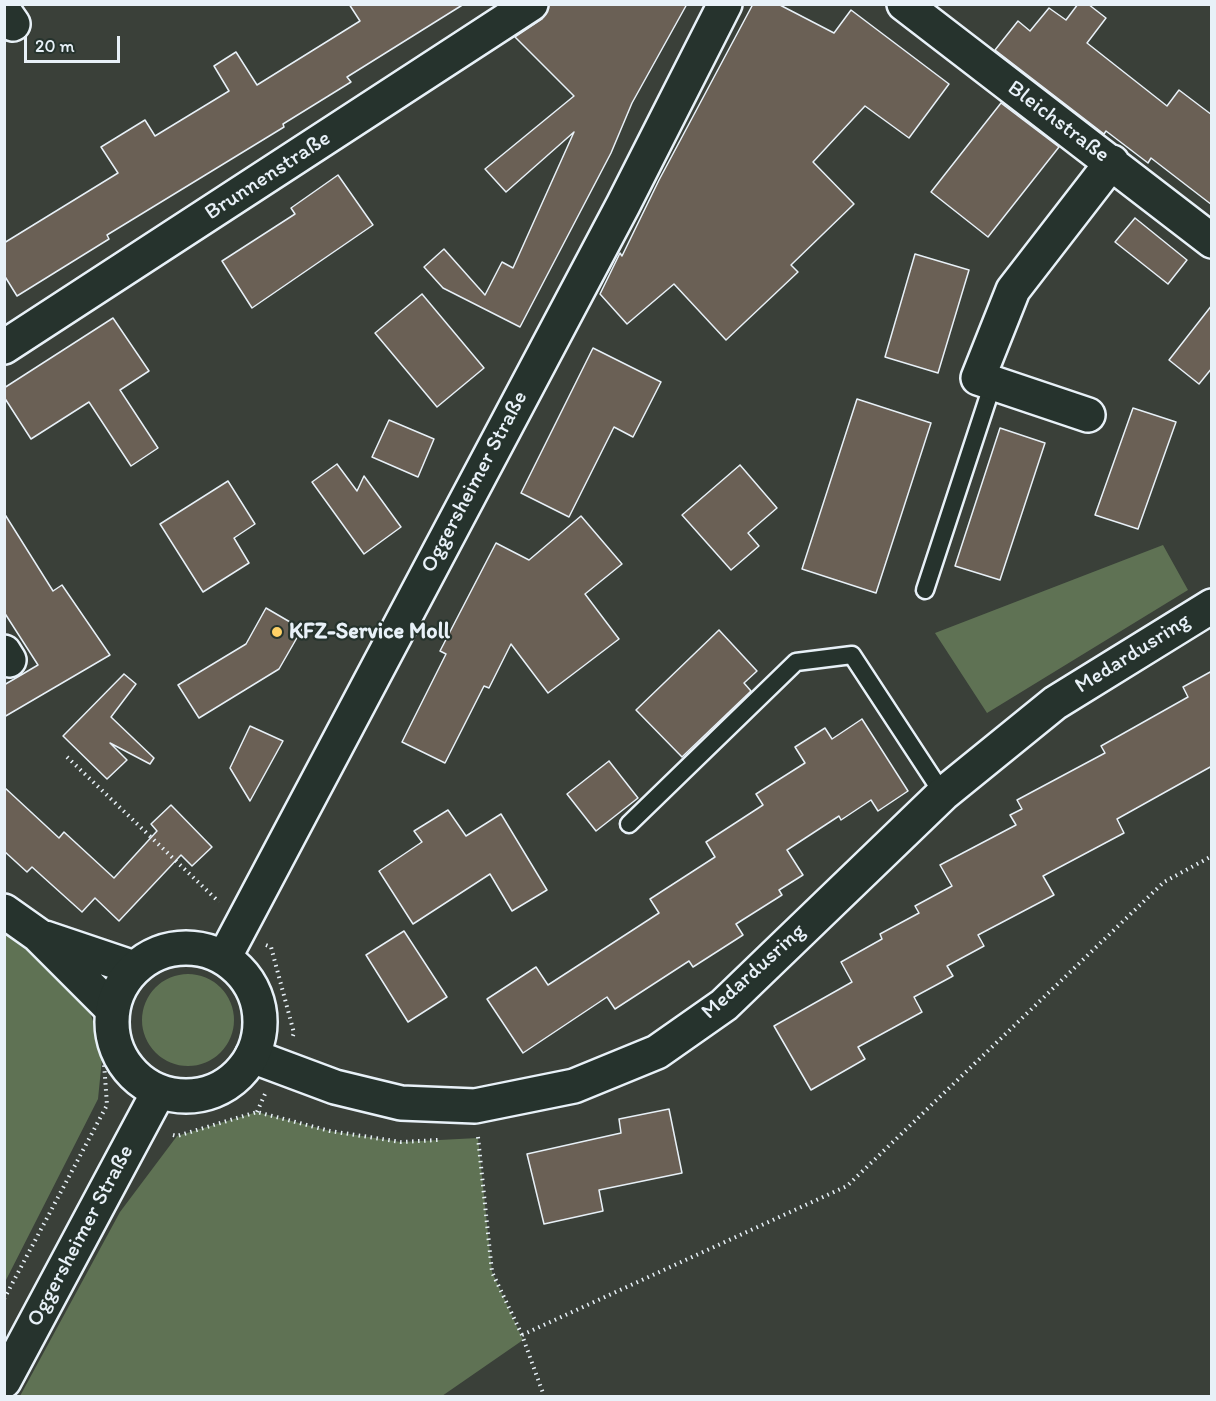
<!DOCTYPE html>
<meta charset="utf-8">
<style>
body{margin:0}
#map{position:relative;width:1216px;height:1401px;overflow:hidden;background:#3a4039;font-family:Itim,sans-serif}
canvas{display:block}
.frame{position:absolute;inset:0;border:6px solid #e8f1f8;pointer-events:none}
.scale{position:absolute;left:24px;top:36px;width:96px;height:27px;box-sizing:border-box;border:3px solid #e8f1f8;border-top:0;padding-left:8px;font-size:18px;line-height:21px;white-space:nowrap;color:#e8f1f8;-webkit-text-stroke:4px #26332d;paint-order:stroke}
</style>
<div id="map">
<canvas width="1216" height="1401"></canvas>
<div class="frame"></div>
<div class="scale">20 m</div>
</div>
<script>
const g = document.querySelector('canvas').getContext('2d');
g.lineJoin = 'round';
function paint(path, color) {
  g.fillStyle = color;
  g.fill(path, 'evenodd');
}
function shape(rows) {
  const path = new Path2D();
  for (const r of rows) {
    if (r.length === 3) {
      path.moveTo(r[0] + r[2], r[1]);
      path.arc(r[0], r[1], r[2], 0, 2 * Math.PI);
      continue;
    }
    path.moveTo(r[0], r[1]);
    for (let i = 2; i < r.length; i += 2) path.lineTo(r[i], r[i + 1]);
  }
  return path;
}
function strokePath(path, color, width, dash) {
  g.strokeStyle = color;
  g.lineWidth = width;
  g.lineCap = dash ? 'butt' : 'round';
  g.setLineDash(dash || []);
  g.stroke(path);
}
function drawText(font, color, halo, rows, align = 'center') {
  g.font = font + ' Itim,sans-serif';
  g.lineWidth = 4.5;
  g.setLineDash([]);
  g.textBaseline = 'middle';
  g.strokeStyle = halo;
  g.fillStyle = color;
  for (const [text, x, y, turn = 0] of rows) {
    g.save();
    g.translate(x, y);
    g.rotate((+turn || 0) * Math.PI / 180);
    g.textAlign = isNaN(turn) ? turn : align;
    if (halo) g.strokeText(text, 0, 0);
    g.fillText(text, 0, 0);
    g.restore();
  }
}
paint(shape([
 [1163,545,1188,590,987,713,935,633],
 [5,932,48,965,89,1010,103,1049,98,1099,5,1282],
 [188,1020,46],
 [257,1112,330,1131,401,1142,478,1138,492,1272,523,1340,442,1396,20,1396,120,1212,177,1136]
]), '#5f7254');
const building = shape([
 [349,4,464,4,347,77,351,82,283,124,284,127,107,235,109,239,17,296,4,275,4,243,118,173,101,147,145,120,155,136,229,91,214,66,236,52,257,85,360,21,349,4],
 [549,4,687,4,632,103,611,153,520,327,443,288,424,267,444,249,485,295,502,262,513,268,574,132,506,192,485,169,574,96,515,37,542,19,549,4],
 [753,4,778,4,834,33,851,10,949,84,909,138,865,106,813,162,854,204,791,265,798,272,726,340,674,284,627,324,600,294,620,253,622,256,659,180,753,4],
 [1078,4,1088,4,1106,18,1087,43,1167,106,1179,90,1212,115,1212,205,1151,158,1148,163,1106,131,1104,134,995,50,1018,21,1030,31,1049,8,1066,20,1078,4],
 [1001,103,1059,147,988,237,931,192,1001,103],
 [338,175,373,225,252,308,222,261,295,214,291,208,338,175],
 [1135,218,1187,260,1168,284,1115,242,1135,218],
 [915,254,969,270,938,373,885,357,915,254],
 [422,294,484,368,437,407,375,333,422,294],
 [1212,305,1212,368,1199,384,1169,360,1212,305],
 [113,318,149,371,120,390,158,448,131,466,89,402,31,439,4,397,4,388,113,318],
 [593,348,661,382,633,437,614,427,569,517,521,493,593,348],
 [857,399,931,423,876,593,802,569,857,399],
 [1133,408,1176,422,1138,529,1095,515,1133,408],
 [389,420,434,439,418,477,372,457,389,420],
 [1000,428,1045,443,1000,580,955,566,1000,428],
 [337,464,357,491,364,476,401,527,364,554,312,482,337,464],
 [740,465,777,508,748,533,759,546,731,570,682,515,740,465],
 [228,481,255,524,234,538,249,563,203,592,160,524,228,481],
 [4,513,53,591,62,585,110,655,4,717,4,685,38,665,4,612,4,513],
 [581,516,622,564,585,594,619,639,548,693,511,644,489,688,484,686,445,763,402,742,446,654,440,651,496,543,529,560,581,516],
 [266,608,302,629,279,669,199,718,178,685,246,644,266,608],
 [719,630,757,671,744,683,751,691,682,757,636,710,719,630],
 [1212,671,1212,766,1117,819,1124,833,1043,876,1054,895,978,935,984,946,947,966,953,976,914,997,922,1012,858,1047,865,1059,811,1090,774,1026,852,982,841,962,882,939,880,934,919,913,915,906,952,886,940,865,1016,825,1010,815,1022,809,1017,800,1105,753,1101,746,1188,697,1183,687,1212,671],
 [124,674,136,684,111,717,154,758,150,764,110,743,127,760,107,779,63,736,124,674],
 [862,719,908,791,878,811,871,800,841,820,839,816,787,850,803,875,779,890,782,895,736,924,743,935,693,967,689,961,615,1009,607,997,523,1053,487,999,536,967,548,985,659,913,650,899,715,857,706,842,763,805,756,794,805,763,795,747,825,728,832,739,862,719],
 [250,726,283,741,250,801,230,768,250,726],
 [609,761,638,798,596,831,567,794,609,761],
 [4,787,59,838,64,832,114,878,157,831,151,824,171,805,212,847,192,866,181,855,119,921,95,898,82,912,32,867,27,872,4,851,4,787],
 [448,810,466,836,501,814,547,890,512,911,490,874,413,924,379,871,422,842,414,831,448,810],
 [404,931,447,997,408,1022,366,955,404,931],
 [669,1109,682,1173,599,1190,603,1211,544,1224,527,1154,621,1133,619,1119,669,1109]
]);
paint(building, '#6a6055');
strokePath(building, '#e8f1f8', 1.5);
const lane = shape([
 [925,590,993,383],
 [629,824,796,662,852,655,943,794]
]);
const street = shape([
 [904,4,1212,241],
 [4,11,13,24],
 [4,347,531,4],
 [1088,415,978,378,1013,290,1112,162],
 [4,652,9,660],
 [4,911,38,935,112,1009],
 [45,938,134,968],
 [252,1056,335,1087,401,1103,475,1106,574,1086,657,1052,724,1005,943,794,1055,703,1212,606]
]);
const secondary = shape([
 [186,1022,74],
 [224,958,623,205,725,4],
 [4,1381,159,1091]
]);
strokePath(lane, '#e8f1f8', 21);
strokePath(street, '#e8f1f8', 38);
strokePath(secondary, '#e8f1f8', 38);
strokePath(shape([
 [67,757,219,902],
 [266,945,271,947,294,1033,292,1038],
 [257,1112,265,1094],
 [173,1135,177,1136,257,1112,330,1131,401,1142,438,1140],
 [478,1137,492,1272,522,1335,544,1396],
 [4,1299,107,1105,103,1049,99,1038],
 [522,1335,847,1186,1164,882,1212,856]
]), '#e8f1f8', 4, [1.5, 4.5]);
strokePath(lane, '#26332d', 16);
strokePath(street, '#26332d', 33);
strokePath(secondary, '#26332d', 33);
for (const [x, y, r, color] of [
 [277,632,6,"#ffd166"]
]) {
  const dot = new Path2D();
  dot.arc(x, y, r, 0, 2 * Math.PI);
  g.fillStyle = color;
  g.fill(dot);
  strokePath(dot, '#26332d', 2);
}
drawText('22px', '#e8f1f8', '#26332d', [
 ["Bleichstraße",1058,122,37],
 ["Brunnenstraße",268,176,-33],
 ["Oggersheimer Straße",475,482,-62],
 ["Medardusring",1133,654,-32],
 ["Medardusring",754,972,-42],
 ["Oggersheimer Straße",81,1236,-62]
]);
drawText('bold 22px', '#e8f1f8', '#26332d', [
 ["KFZ-Service Moll",289,632]
], 'left');
</script>
